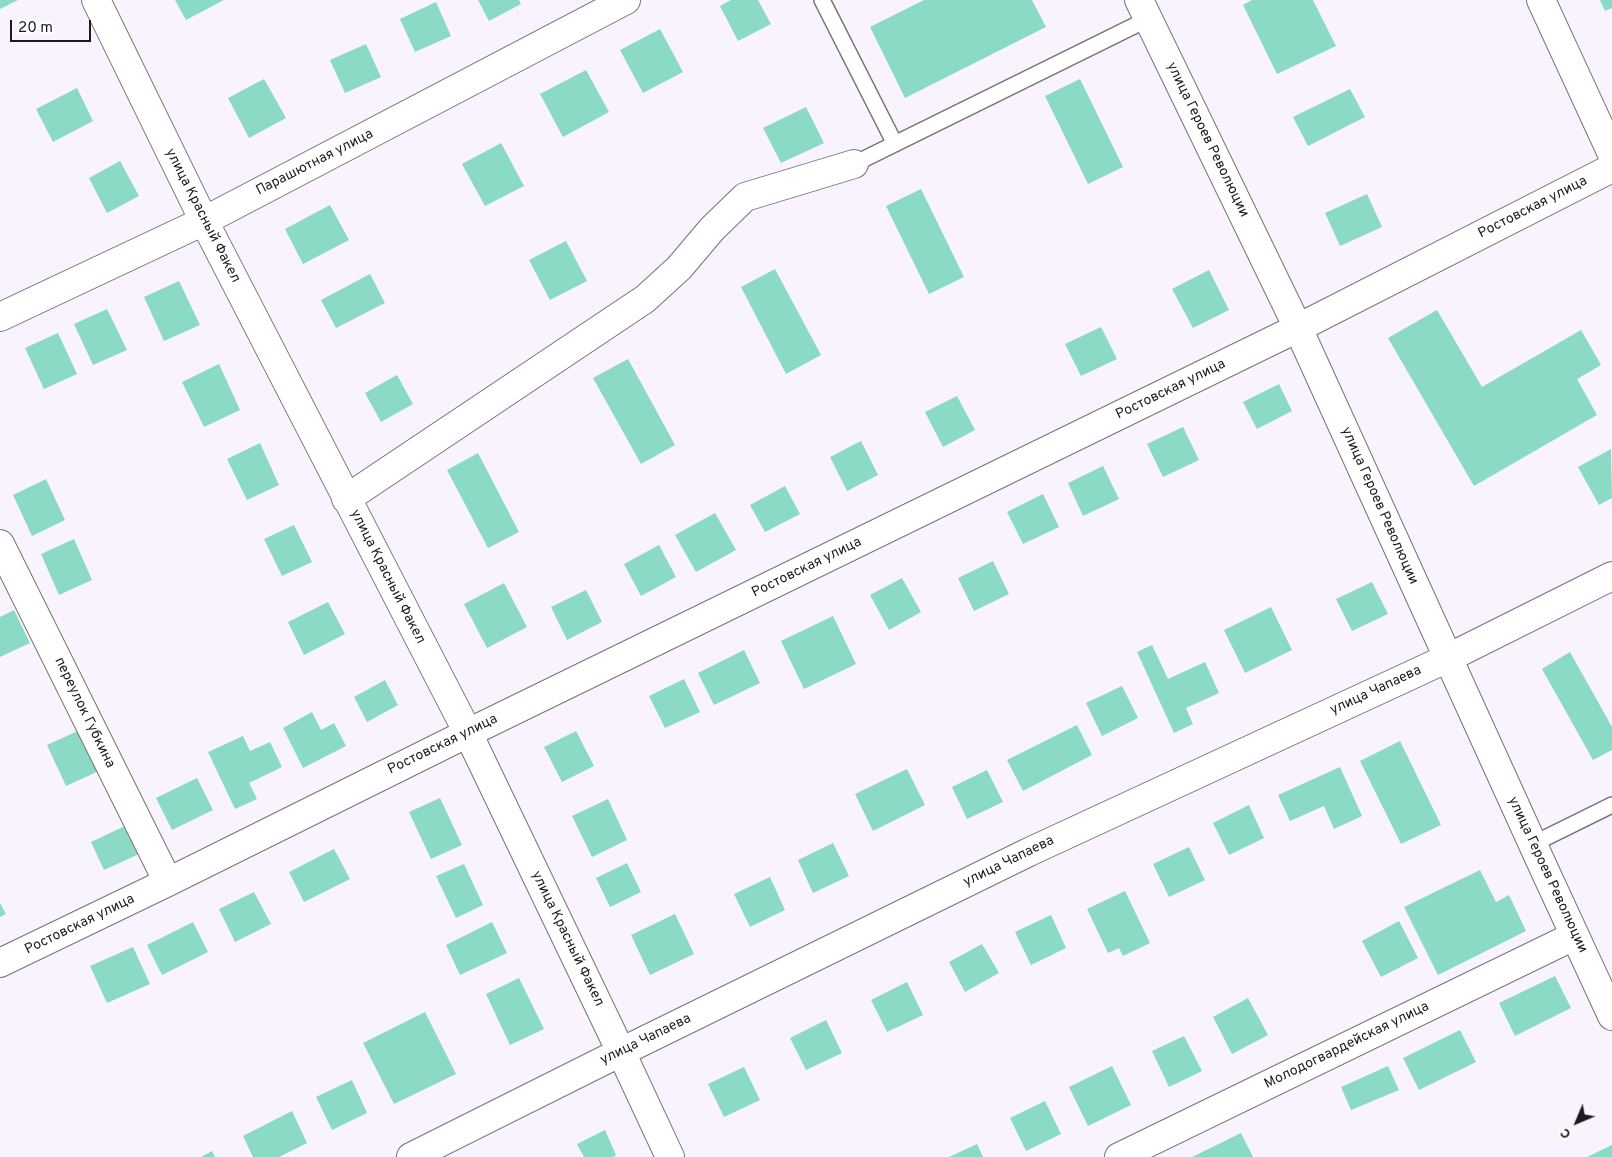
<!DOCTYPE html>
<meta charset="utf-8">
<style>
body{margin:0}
#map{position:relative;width:1612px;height:1157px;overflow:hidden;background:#f8f3fc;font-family:Overpass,sans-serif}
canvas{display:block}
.north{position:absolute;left:1552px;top:1097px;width:50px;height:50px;-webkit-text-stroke:4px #fff;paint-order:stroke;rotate:225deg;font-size:14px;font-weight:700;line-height:20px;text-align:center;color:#1c1a1d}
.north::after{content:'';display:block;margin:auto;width:18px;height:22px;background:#1c1a1d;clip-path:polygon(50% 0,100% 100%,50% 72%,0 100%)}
.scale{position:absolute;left:10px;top:20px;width:81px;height:22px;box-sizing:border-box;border:2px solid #1c1a1d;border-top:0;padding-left:6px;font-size:15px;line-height:18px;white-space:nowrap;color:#1c1a1d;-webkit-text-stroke:4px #fff;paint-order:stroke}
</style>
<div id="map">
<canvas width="1612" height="1157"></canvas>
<div class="north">С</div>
<div class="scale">20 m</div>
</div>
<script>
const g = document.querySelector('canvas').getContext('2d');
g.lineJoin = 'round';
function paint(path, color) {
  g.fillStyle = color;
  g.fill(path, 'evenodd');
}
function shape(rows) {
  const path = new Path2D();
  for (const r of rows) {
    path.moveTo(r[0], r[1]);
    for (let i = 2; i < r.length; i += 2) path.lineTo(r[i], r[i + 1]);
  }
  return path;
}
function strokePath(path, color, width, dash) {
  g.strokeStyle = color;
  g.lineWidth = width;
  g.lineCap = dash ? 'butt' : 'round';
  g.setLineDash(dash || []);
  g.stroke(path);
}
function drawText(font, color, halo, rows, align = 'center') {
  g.font = font + ' Overpass,sans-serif';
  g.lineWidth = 4;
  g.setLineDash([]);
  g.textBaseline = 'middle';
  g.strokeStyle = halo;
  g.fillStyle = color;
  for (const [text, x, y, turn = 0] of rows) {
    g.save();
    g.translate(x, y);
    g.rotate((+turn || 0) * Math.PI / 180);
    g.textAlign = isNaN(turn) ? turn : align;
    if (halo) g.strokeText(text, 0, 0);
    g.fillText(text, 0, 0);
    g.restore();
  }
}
paint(shape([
 [0,0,18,0,0,9],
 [175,0,224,0,186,20],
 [478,0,519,0,521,4,489,21],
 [731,0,758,0,771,24,738,41,720,6],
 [924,0,1032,0,1046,27,905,98,870,27],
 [1252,0,1313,0,1336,46,1277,74,1243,5],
 [1600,0,1612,0,1612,8,1605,11],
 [436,2,451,36,415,52,400,19],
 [660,29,683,72,643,93,620,50],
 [366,44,381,77,345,93,330,60],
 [586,70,609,112,563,137,540,94],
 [264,79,286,118,249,138,228,98],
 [1080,79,1123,167,1088,184,1045,96],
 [77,88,93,121,53,142,36,109],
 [1350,89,1365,117,1308,146,1293,117],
 [806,107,824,143,781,163,763,128],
 [501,143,524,186,485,206,462,164],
 [120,161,139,196,107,213,89,178],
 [921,189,964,277,929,294,886,206],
 [1367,194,1382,227,1340,246,1325,213],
 [330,205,349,240,303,264,285,229],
 [566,241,587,281,550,300,529,260],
 [775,269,821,355,786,374,741,287],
 [1209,270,1229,310,1193,328,1172,289],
 [370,274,385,303,336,328,321,300],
 [179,281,200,325,164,341,144,297],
 [107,309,127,350,93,365,74,324],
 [1437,310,1482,387,1581,330,1601,365,1577,379,1597,415,1474,486,1388,338],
 [1101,327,1117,359,1081,376,1065,344],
 [58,333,77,374,44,389,25,348],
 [628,359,675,445,641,464,593,378],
 [219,364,240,410,204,427,182,382],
 [397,375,413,404,381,422,365,393],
 [1279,384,1292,411,1257,429,1243,402],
 [957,396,975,430,943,447,925,412],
 [1183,427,1199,460,1163,477,1147,444],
 [861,441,878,475,847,491,830,457],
 [260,443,279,485,247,500,227,459],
 [1611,449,1612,498,1599,505,1578,467],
 [478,453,519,532,488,548,447,470],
 [1103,466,1119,499,1083,516,1068,483],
 [46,479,65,520,32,536,13,495],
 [785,486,800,514,765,532,750,505],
 [1043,494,1059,527,1023,544,1007,512],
 [715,513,736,550,696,572,675,535],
 [294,525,312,562,282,576,264,539],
 [74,539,92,580,59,595,41,554],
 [659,545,676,577,641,596,624,564],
 [993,561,1009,594,974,611,958,578],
 [902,578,921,612,889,630,870,595],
 [1372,582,1388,614,1352,631,1336,599],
 [504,583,527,627,487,648,464,604],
 [586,590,602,622,567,640,551,607],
 [328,602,345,634,304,655,288,622],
 [1271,607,1292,650,1245,673,1224,630],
 [14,610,30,643,0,657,0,617],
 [833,616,856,664,804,689,781,641],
 [1152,645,1168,679,1205,662,1219,693,1186,708,1193,724,1174,733,1137,652],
 [744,650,760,683,714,705,698,673],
 [1570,652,1612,727,1612,750,1593,760,1542,669],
 [684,679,700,712,665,728,649,696],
 [385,680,398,705,367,722,354,697],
 [1122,686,1138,718,1102,736,1086,703],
 [312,712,321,730,334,723,346,746,303,768,283,728],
 [1077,725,1092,755,1023,791,1007,760],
 [80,730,99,771,66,786,47,745],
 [576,731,594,766,562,782,544,747],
 [243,736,250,751,270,742,282,767,249,783,257,799,235,809,208,752],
 [1400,741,1441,825,1401,844,1360,761],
 [1340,767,1362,816,1334,829,1324,806,1290,821,1278,795],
 [907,769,925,805,873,831,855,794],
 [987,770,1003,802,967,819,952,787],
 [197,778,213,810,172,830,156,798],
 [440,798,462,845,431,859,409,812],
 [608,799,627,840,592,857,572,816],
 [1249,805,1264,838,1229,855,1213,823],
 [125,826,139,854,104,870,91,842],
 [833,843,849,876,813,893,798,860],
 [1189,847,1205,880,1169,897,1153,864],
 [334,849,350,879,304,902,289,872],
 [627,863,641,892,610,907,596,878],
 [464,864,483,905,456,918,436,876],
 [1480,870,1496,902,1509,895,1526,931,1438,975,1404,907],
 [770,877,785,910,750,927,734,894],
 [1125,891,1150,943,1123,956,1119,948,1108,953,1087,909],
 [254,892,271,924,235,942,219,909],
 [0,903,6,914,0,917],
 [675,914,694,954,650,975,631,935],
 [1051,915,1066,948,1031,965,1015,932],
 [1399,921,1418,958,1381,977,1362,941],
 [193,922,208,952,162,975,147,945],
 [492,922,507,953,460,975,446,945],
 [982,944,999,973,965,992,949,962],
 [133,947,150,984,107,1003,90,966],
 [1555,976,1571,1008,1515,1036,1499,1003],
 [519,978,544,1029,510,1045,486,994],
 [907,982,923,1015,887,1032,871,1000],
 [1248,998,1268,1035,1232,1054,1213,1017],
 [425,1012,456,1074,394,1104,363,1043],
 [826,1020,842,1053,806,1070,790,1038],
 [1460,1030,1476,1062,1419,1090,1403,1058],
 [1184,1036,1202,1071,1169,1087,1152,1051],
 [1112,1066,1131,1105,1088,1126,1069,1087],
 [1388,1066,1399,1090,1351,1110,1341,1087],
 [744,1067,760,1100,724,1117,708,1084],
 [352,1080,367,1113,332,1130,316,1097],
 [1045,1101,1061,1134,1026,1151,1010,1118],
 [292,1111,307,1143,279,1157,253,1157,243,1136],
 [605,1130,616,1155,613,1157,584,1157,577,1144],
 [1241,1133,1253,1157,1192,1157],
 [977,1144,983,1157,949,1157],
 [1612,1145,1612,1157,1587,1157],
 [212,1151,215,1157,201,1157]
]), '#8bdac5');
const lane = shape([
 [822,0,895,144],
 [854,164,1148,19],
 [1533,844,1612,805]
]);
const street = shape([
 [96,0,204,221,468,733,621,1052,670,1157],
 [1541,0,1612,154],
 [0,317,204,221,626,0],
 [346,499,645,299,679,268,712,229,745,197,854,164],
 [0,544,168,882],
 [0,963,168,882,468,733,1298,328,1612,168],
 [411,1157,621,1052,1029,852,1448,658,1612,576],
 [1119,1157,1574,936]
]);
const secondary = shape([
 [1139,0,1298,328,1545,871,1612,1016]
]);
strokePath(lane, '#77727a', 18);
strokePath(street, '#77727a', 30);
strokePath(secondary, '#77727a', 30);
strokePath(lane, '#fff', 15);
strokePath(street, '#fff', 28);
strokePath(secondary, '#fff', 28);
drawText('14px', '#1c1a1d', '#fff', [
 ["улица Героев Революции",1207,140,64],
 ["Парашютная улица",315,163,-27],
 ["Ростовская улица",1533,208,-27],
 ["улица Красный Факел",202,216,63],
 ["Ростовская улица",1171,390,-26],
 ["улица Героев Революции",1379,506,66],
 ["Ростовская улица",807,568,-26],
 ["улица Красный Факел",387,577,63],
 ["улица Чапаева",1376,691,-25],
 ["переулок Губкина",84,713,64],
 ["Ростовская улица",443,745,-26],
 ["улица Чапаева",1009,862,-26],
 ["улица Героев Революции",1547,875,65],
 ["Ростовская улица",80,925,-26],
 ["улица Красный Факел",567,939,64],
 ["улица Чапаева",646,1040,-26],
 ["Молодогвардейская улица",1347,1046,-26]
]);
</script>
